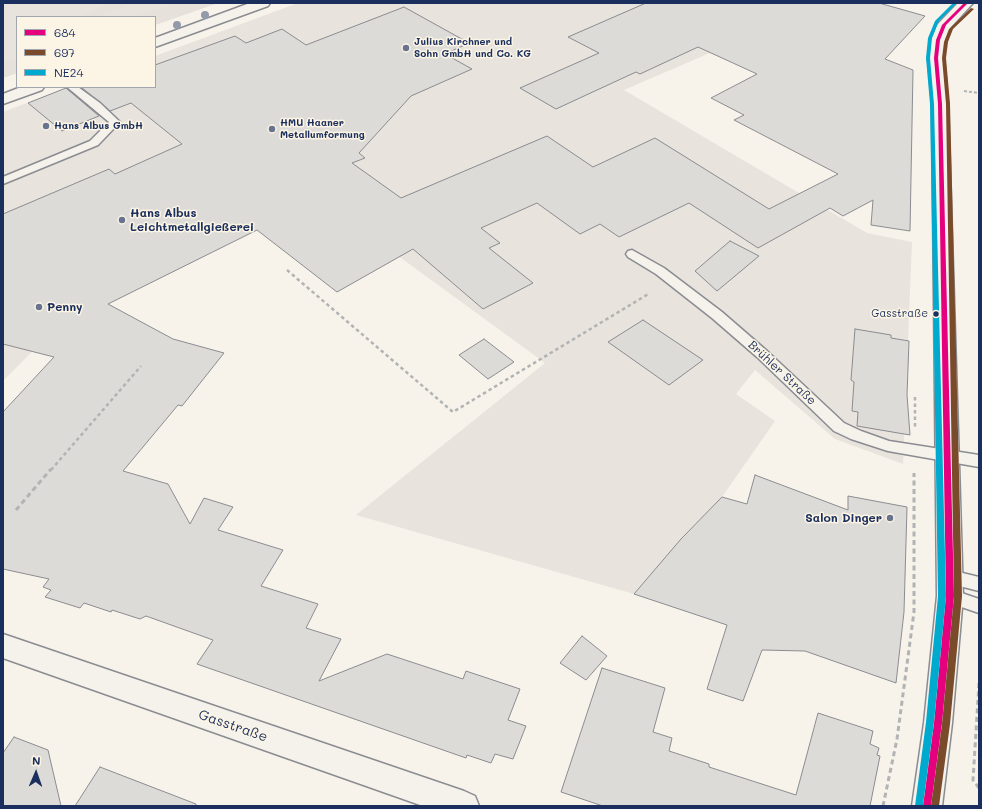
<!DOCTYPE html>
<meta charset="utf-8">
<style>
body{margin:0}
#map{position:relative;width:982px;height:809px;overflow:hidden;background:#f7f3ea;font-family:Mali,sans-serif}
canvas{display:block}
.frame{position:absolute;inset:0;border:4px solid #1b2f5e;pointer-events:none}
.legend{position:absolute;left:16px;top:16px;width:140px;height:72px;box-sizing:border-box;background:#fcf5e5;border:1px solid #a2a6af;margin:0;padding:5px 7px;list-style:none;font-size:12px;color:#1b2f5e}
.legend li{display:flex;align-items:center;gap:8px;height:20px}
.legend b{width:20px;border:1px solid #a2a6af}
.north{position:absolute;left:16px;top:753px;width:40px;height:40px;-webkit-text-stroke:3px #fcf5e5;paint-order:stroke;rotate:2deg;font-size:11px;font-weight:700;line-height:16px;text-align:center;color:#1b2f5e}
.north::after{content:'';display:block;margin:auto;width:14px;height:18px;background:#1b2f5e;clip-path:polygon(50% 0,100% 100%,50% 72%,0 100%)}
</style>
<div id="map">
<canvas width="982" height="809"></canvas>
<div class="frame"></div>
<ul class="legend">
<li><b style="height:5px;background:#e5007d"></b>684</li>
<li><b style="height:5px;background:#7a4b2a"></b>697</li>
<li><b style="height:5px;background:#00a9ce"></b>NE24</li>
</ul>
<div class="north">N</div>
</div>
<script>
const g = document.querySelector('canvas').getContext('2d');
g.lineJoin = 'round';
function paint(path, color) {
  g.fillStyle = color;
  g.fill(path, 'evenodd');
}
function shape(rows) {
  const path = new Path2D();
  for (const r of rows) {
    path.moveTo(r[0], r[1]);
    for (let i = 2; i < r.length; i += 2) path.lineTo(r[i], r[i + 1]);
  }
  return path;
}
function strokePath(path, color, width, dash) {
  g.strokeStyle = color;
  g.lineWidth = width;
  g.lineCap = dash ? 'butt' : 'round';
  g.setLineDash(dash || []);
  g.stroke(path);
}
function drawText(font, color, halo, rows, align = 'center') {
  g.font = font + ' Mali,sans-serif';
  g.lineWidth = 3;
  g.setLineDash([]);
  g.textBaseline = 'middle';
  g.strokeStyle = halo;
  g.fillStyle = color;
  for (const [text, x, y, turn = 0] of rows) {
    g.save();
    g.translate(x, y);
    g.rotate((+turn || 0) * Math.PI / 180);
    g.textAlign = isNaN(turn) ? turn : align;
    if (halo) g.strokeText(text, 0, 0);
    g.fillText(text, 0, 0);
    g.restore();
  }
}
paint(shape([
 [3,3,218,3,155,25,155,17,17,17,17,73,3,78],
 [298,3,826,3,624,90,867,233,912,242,903,464,835,439,755,370,736,394,775,421,722,497,634,594,356,515,545,363,316,196,145,286,112,271,3,381,3,112,69,87,155,87,155,56]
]), '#e8e4dd');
paint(shape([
 [108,3,134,3,98,17,81,17],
 [175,3,218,3,155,25,155,17,135,17],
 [17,58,17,73,3,78,3,63]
]), '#e6e2db');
const building = shape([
 [646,3,879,3,925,16,885,59,913,70,910,231,871,225,873,200,843,216,830,208,758,248,689,203,619,237,600,224,580,234,537,203,481,228,500,243,489,248,533,283,483,309,413,249,337,292,257,230,108,304,173,339,224,353,182,406,178,405,123,471,168,484,190,524,204,498,233,507,218,530,283,550,261,586,318,604,306,628,341,639,319,681,387,654,463,679,466,671,520,689,508,720,526,726,513,759,495,754,491,763,467,755,466,758,197,664,213,640,146,616,140,619,112,610,111,612,84,603,80,608,45,597,51,590,43,587,49,579,3,569,3,412,54,357,3,344,3,214,109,169,115,174,182,144,131,103,110,111,81,87,155,87,155,65,235,36,246,43,282,29,306,45,404,7,469,43,445,54,472,69,411,96,359,153,365,158,352,163,401,198,547,136,593,167,655,138,769,209,838,174,734,120,744,115,711,98,757,74,698,47,640,74,636,72,556,109,520,88,599,53,568,37,646,3],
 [66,88,99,116,62,131,28,103,66,88],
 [730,241,759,256,717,291,695,271,730,241],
 [643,320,703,360,669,385,608,342,643,320],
 [855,329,891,335,891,338,909,341,907,395,910,435,857,426,858,412,852,411,854,382,851,380,855,329],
 [484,339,514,362,488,379,459,355,484,339],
 [755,475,848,510,848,496,907,507,904,612,896,683,805,651,762,650,743,701,707,689,727,625,634,594,681,539,722,497,747,504,755,475],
 [582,636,607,656,586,680,560,663,582,636],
 [602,668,665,688,653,732,672,738,669,751,709,764,709,767,796,795,818,713,873,731,870,744,879,748,877,755,880,756,870,806,603,806,561,792,602,668],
 [14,737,48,750,61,806,3,806,3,753,14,737],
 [100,767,196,804,196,806,75,806,100,767]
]);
paint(building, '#dddbd7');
strokePath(building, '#8a8c91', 1);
const service = shape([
 [67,87,78,87,100,103,120,122,98,145,3,184,3,177,90,141,109,122,67,87],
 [632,250,664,268,722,312,767,351,844,423,861,431,889,441,979,455,979,467,888,451,851,439,834,431,757,357,712,318,656,274,628,257,626,254,628,251,632,250],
 [950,570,979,577,979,591,944,582,942,577,944,572,950,570],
 [950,589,979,599,979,613,944,601,942,596,944,591,950,589]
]);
const minor = shape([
 [250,3,270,3,268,6,155,47,155,38,250,3],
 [21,87,44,87,42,90,3,104,3,94,21,87],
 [3,634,464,791,475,796,479,806,423,806,3,658,3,634]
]);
const secondary = shape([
 [958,3,973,3,951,27,945,40,944,58,948,104,963,596,952,723,942,806,912,806,924,723,937,596,932,104,928,58,931,40,937,25,958,3]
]);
strokePath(service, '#8a8c91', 3);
strokePath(minor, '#8a8c91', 3);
strokePath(secondary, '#8a8c91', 3);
strokePath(shape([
 [964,91,979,93]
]), '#b2b3b4', 2, [3, 2]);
strokePath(shape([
 [287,270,453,412,650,293],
 [915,397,915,428],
 [51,470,141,366]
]), '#b2b3b4', 2.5, [3.5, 3]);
strokePath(shape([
 [16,510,51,469],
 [979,683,973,780,979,788],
 [883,806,897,739,914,612,914,473]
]), '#b2b3b4', 3, [5, 3.5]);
paint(service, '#f5f2ec');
paint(minor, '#f5f2ec');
paint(secondary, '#f5f2ec');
paint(shape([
 [964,3,968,3,946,25,940,40,938,58,942,104,954,596,942,723,931,806,923,806,934,723,946,596,938,104,934,58,936,40,942,25,964,3]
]), '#e5007d');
paint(shape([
 [971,8,974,9,953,29,948,42,946,58,950,104,962,596,950,724,939,806,931,806,942,724,954,596,946,104,942,58,944,42,949,29,971,8]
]), '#7a4b2a');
paint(shape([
 [953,3,957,3,939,21,932,38,930,58,934,104,946,596,934,722,923,805,923,806,915,806,926,722,938,596,930,104,926,58,928,38,935,21,953,3]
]), '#00a9ce');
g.fillStyle = '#939aaa';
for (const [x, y] of [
 [205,15],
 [177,25]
]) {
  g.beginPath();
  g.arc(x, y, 4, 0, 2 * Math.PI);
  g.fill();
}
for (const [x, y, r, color] of [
 [406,48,4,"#68748f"],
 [46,126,4,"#68748f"],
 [272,129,4,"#68748f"],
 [122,220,4,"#68748f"],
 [39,307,4,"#68748f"],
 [936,314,3.5,"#1b2f5e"],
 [890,518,4,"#68748f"]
]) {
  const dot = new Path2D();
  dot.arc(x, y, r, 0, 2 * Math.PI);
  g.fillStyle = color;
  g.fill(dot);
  strokePath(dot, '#fcf5e5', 1.5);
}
drawText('bold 10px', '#1b2f5e', '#fcf5e5', [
 ["Julius Kirchner und",414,42],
 ["Sohn GmbH und Co. KG",414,54],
 ["HMU Haaner",280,123],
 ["Metallumformung",280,135],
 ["Hans Albus GmbH",54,126]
], 'left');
drawText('11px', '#1b2f5e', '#fcf5e5', [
 ["Gasstraße",928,314]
], 'right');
drawText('bold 12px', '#1b2f5e', '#fcf5e5', [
 ["Hans Albus",130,213],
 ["Leichtmetallgießerei",130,227],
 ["Penny",47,307],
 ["Salon Dinger",882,518,"right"]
], 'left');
drawText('12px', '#1b2f5e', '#fcf5e5', [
 ["Brühler Straße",782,373,43]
]);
drawText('14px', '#1b2f5e', '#fcf5e5', [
 ["Gasstraße",233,726,19]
]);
</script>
